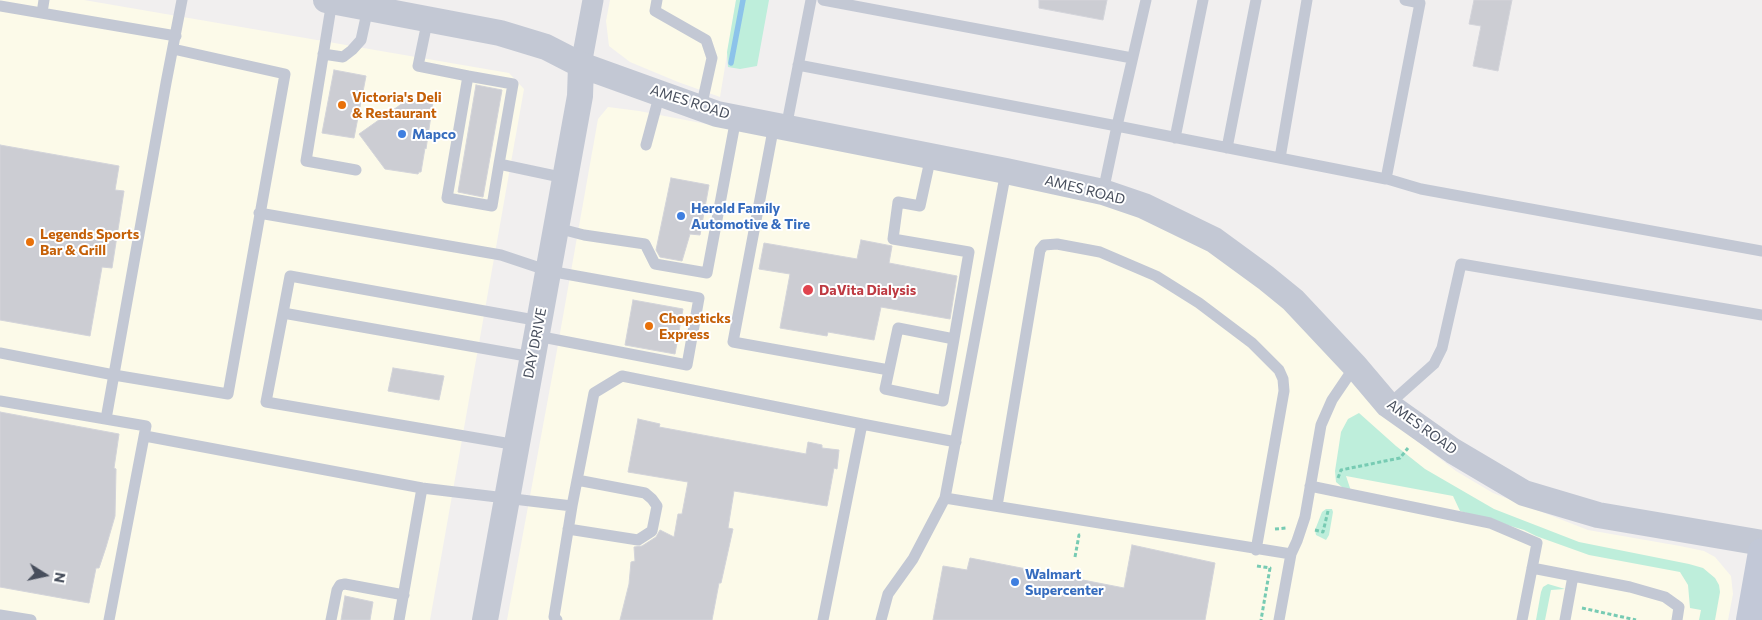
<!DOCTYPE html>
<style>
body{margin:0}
#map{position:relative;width:1762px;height:620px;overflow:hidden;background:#f1efef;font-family:Commissioner,sans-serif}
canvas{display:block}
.north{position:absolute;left:20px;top:550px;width:50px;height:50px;-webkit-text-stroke:4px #fff;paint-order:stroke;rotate:100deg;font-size:14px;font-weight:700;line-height:20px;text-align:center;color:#474e5c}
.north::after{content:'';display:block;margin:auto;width:18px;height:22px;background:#474e5c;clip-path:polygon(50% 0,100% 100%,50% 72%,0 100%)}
</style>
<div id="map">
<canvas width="1762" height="620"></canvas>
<div class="north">N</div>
</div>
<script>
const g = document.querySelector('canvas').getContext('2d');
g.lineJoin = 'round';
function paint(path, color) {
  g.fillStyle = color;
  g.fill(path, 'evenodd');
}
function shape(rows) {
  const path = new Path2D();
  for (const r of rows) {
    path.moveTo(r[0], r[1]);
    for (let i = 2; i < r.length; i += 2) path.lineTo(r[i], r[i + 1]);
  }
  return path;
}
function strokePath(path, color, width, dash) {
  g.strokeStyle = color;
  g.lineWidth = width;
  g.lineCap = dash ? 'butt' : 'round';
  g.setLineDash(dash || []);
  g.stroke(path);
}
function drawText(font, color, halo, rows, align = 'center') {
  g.font = font + ' Commissioner,sans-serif';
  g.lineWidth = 4;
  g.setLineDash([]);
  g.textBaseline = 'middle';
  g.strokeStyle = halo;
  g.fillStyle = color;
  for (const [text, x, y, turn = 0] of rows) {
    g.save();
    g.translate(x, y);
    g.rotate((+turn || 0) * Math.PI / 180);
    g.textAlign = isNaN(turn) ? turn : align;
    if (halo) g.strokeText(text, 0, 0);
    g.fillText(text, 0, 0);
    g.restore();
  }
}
paint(shape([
 [0,0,84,0,509,73,524,89,430,620,0,620],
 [610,0,736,0,720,97,678,82,630,62,609,46,606,21],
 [608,107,639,111,1057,192,1131,213,1206,246,1273,296,1413,438,1456,471,1493,493,1588,530,1680,546,1704,551,1715,557,1731,576,1733,594,1728,620,507,620,557,350,598,119]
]), '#fcfae9');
paint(shape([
 [736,0,769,0,757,66,740,69,728,67,727,52],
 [1359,413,1396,446,1425,469,1494,509,1579,542,1689,564,1703,568,1715,578,1719,585,1720,592,1715,620,1699,620,1701,610,1690,608,1688,585,1680,572,1589,555,1536,536,1524,530,1460,511,1453,496,1346,476,1351,491,1348,492,1336,482,1335,471,1341,432,1348,419],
 [1326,509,1332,509,1333,512,1329,535,1326,540,1316,535,1315,530,1322,512],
 [1548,584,1565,589,1551,590,1545,620,1536,620,1541,592,1543,587]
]), '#beeedb');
strokePath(shape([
 [731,63,743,0]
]), '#8cc3ea', 5.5);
const building = shape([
 [1039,0,1107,0,1103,20,1039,8,1039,0],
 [1474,0,1512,0,1498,71,1473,66,1481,26,1469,24,1474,0],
 [334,70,366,76,354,138,322,133,334,70],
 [476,85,502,90,483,197,458,192,476,85],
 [410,98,433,102,426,149,425,148,421,172,419,172,418,174,385,169,359,134,410,98],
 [0,145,119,166,115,190,124,191,112,268,102,267,90,336,0,320,0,145],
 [671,178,709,185,700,235,690,234,682,261,660,257,656,250,671,178],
 [861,240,892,246,889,263,957,276,950,319,881,307,874,340,828,332,827,336,780,328,790,274,759,269,764,243,857,259,861,240],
 [633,300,683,309,675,354,625,345,633,300],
 [393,368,444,376,439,400,388,391,393,368],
 [0,412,119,434,114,468,116,469,115,516,106,547,99,568,96,568,89,603,0,587,0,412],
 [638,419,660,424,659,427,806,454,808,442,822,445,822,448,839,450,837,469,834,468,827,506,734,491,728,528,733,529,721,583,719,583,712,620,620,620,629,584,631,562,635,561,634,547,642,546,656,537,660,530,674,537,678,514,682,514,688,482,628,472,638,419],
 [1132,545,1215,563,1205,620,933,620,943,566,967,570,970,558,1124,588,1132,545],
 [345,596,373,602,370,620,341,620,345,596]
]);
paint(building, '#cccdd3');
strokePath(building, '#d3d4da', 1);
strokePath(shape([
 [1338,478,1341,470,1400,458,1408,448],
 [1275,529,1286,528],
 [1315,530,1323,532,1328,511],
 [1075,557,1079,535,1081,535],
 [1257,566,1270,568,1261,620],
 [1582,608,1636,620]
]), '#77cbb3', 3, [4, 2.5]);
strokePath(shape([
 [657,0,655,11,706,40,712,58,701,108],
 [823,0,1132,58],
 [332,1,306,161,356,170],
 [0,6,176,36],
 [42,13,44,0],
 [428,18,418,66,468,76],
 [323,54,343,57,352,50,361,40,368,8],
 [798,65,1117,126,1146,0],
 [774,125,733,342,889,370],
 [786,128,811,0],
 [1175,138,1203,0],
 [646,145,660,93],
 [1227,148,1256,0],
 [931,156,920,206,898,202,893,239,969,252,954,339,943,401,885,389,898,328,954,339],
 [1280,158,1307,0],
 [499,164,492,206,447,198,468,76,513,84,499,164,565,178],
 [1384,178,1421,189,1762,251],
 [1103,192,1117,126,1386,179,1420,3,1405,0],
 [259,213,501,255,549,271,699,298,687,365,537,336],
 [557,228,584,235,645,244,655,264,707,273,736,118],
 [283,313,290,276,540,321],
 [0,353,114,375,228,394,285,74,173,49],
 [0,401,146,426,109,620],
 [1388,405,1434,364,1442,348,1461,264,1762,315],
 [106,419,166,83,182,0],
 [862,424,956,442],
 [145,436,422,488,572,506,554,617,557,620],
 [517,445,266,402,283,313,532,357],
 [1310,486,1490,523,1537,543,1522,620],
 [945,498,1291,554],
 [572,506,594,393,622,376,862,424,823,620],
 [997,506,1040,250,1044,245,1057,244,1100,252,1156,276,1199,303,1252,343,1279,370,1283,379,1284,391,1256,550],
 [568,529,638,540,652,531,657,506,652,499,645,493,577,480],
 [1532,568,1630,587,1665,597,1679,607,1677,620],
 [0,615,31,620],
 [331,620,337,590,340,585,345,584,404,595],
 [399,620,422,488],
 [881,620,888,594,913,559,945,498,1006,171],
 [1279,620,1291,554,1297,541,1305,517,1321,425,1332,400,1355,366],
 [1565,620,1573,576]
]), '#c3c8d4', 11);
strokePath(shape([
 [581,65,593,0]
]), '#c3c8d4', 21);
strokePath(shape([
 [326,0,500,33,546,47,581,65,717,114,1006,171,1103,192,1144,206,1214,240,1266,278,1293,300,1355,366,1388,405,1453,451,1524,493,1598,515,1762,543],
 [485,620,580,96,581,65]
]), '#c3c8d4', 26);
strokePath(shape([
 [1750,620,1762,552]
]), '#c2c8d7', 28);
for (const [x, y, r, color] of [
 [342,105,5,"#e8710a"],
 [402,134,5,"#3f7fe0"],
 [681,216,5,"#3f7fe0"],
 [30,242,5,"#e8710a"],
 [808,290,6,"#e0444e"],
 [649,326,5,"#e8710a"],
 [1015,582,5,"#3f7fe0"]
]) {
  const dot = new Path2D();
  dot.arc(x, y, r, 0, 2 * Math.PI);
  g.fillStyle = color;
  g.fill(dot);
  strokePath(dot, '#fff', 2);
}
drawText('bold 14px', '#c56008', '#fff', [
 ["Victoria's Deli",352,97],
 ["& Restaurant",352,113],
 ["Legends Sports",40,234],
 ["Bar & Grill",40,250],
 ["Chopsticks",659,318],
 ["Express",659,334]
], 'left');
drawText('14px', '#474e5c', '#fff', [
 ["AMES ROAD",690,102,18],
 ["AMES ROAD",1085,190,14],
 ["DAY DRIVE",535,343,-79],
 ["AMES ROAD",1422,427,36]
]);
drawText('bold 14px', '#366cbe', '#fff', [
 ["Mapco",412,134],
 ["Herold Family",691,208],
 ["Automotive & Tire",691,224],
 ["Walmart",1025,574],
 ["Supercenter",1025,590]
], 'left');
drawText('bold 14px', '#be3a42', '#fff', [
 ["DaVita Dialysis",819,290]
], 'left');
</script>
